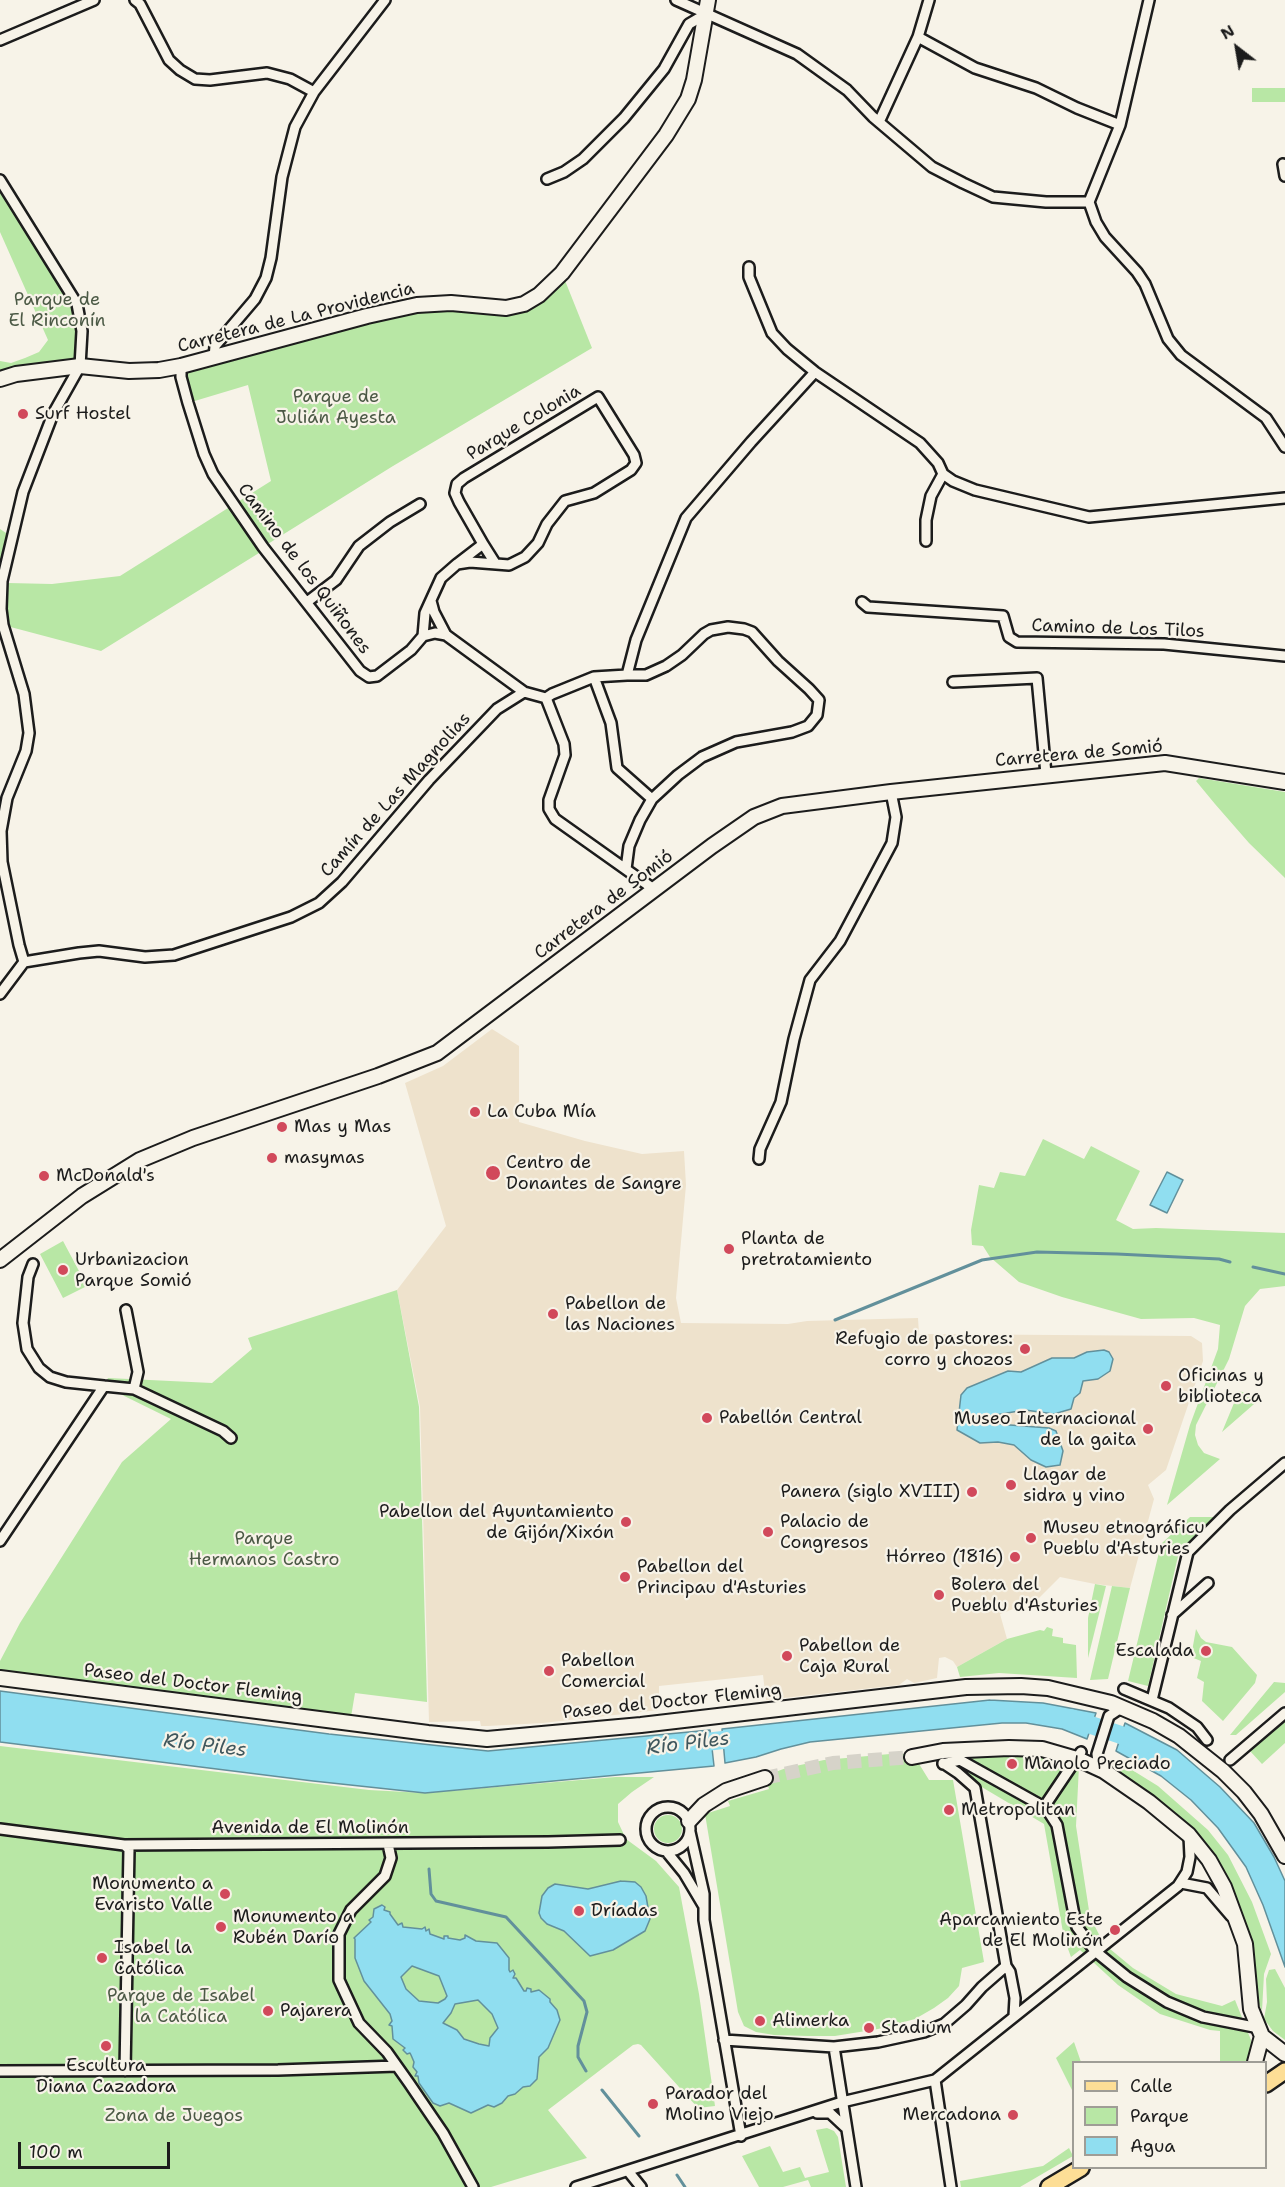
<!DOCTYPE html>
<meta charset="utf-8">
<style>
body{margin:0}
#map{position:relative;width:1285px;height:2187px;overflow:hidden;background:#f7f3e8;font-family:"Shantell Sans",sans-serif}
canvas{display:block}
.legend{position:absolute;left:1072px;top:2061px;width:195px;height:108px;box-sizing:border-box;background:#f7f3e8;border:2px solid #9f9d96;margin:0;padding:8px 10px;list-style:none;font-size:18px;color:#1c1c1c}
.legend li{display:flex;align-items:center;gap:12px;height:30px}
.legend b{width:30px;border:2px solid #9f9d96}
.north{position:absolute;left:1207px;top:18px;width:60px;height:60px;-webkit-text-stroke:4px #f7f3e8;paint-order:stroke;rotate:329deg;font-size:16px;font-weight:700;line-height:24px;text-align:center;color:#1c1c1c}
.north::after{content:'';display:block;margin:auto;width:21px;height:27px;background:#1c1c1c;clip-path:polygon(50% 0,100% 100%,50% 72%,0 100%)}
.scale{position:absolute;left:18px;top:2142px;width:152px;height:27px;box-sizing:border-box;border:3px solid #1c1c1c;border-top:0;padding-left:8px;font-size:18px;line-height:21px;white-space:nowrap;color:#1c1c1c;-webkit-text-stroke:4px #f7f3e8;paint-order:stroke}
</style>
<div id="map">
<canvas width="1285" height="2187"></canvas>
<ul class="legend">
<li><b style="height:8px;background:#fdde96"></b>Calle</li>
<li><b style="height:16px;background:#b8e7a5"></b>Parque</li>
<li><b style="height:16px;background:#90def0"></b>Agua</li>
</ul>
<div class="north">N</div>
<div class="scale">100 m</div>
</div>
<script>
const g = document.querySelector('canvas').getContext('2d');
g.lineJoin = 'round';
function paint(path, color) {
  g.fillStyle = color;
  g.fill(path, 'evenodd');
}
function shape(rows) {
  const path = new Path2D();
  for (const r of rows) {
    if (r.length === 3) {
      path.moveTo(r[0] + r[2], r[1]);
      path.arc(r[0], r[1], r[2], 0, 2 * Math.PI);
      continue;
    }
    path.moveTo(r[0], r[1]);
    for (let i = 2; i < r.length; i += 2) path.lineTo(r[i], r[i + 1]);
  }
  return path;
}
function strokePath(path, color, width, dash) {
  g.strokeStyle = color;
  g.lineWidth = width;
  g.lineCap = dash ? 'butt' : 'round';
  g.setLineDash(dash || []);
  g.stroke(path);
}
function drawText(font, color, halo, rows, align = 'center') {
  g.font = font + ' "Shantell Sans",sans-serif';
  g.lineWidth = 4.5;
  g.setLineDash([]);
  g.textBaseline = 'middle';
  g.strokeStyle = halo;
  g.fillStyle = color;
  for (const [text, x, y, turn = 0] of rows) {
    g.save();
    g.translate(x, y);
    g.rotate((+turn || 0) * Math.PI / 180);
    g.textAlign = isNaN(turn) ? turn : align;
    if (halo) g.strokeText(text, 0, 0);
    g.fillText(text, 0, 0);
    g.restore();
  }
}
paint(shape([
 [492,1029,519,1046,519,1122,585,1141,642,1154,684,1151,686,1185,676,1298,681,1323,788,1324,807,1321,918,1318,919,1334,1191,1336,1202,1343,1203,1361,1166,1470,1148,1485,1154,1499,1130,1588,1095,1584,1060,1577,1037,1600,1000,1614,1007,1639,957,1667,953,1661,945,1657,939,1658,937,1678,914,1683,907,1679,899,1685,766,1700,763,1675,659,1686,659,1710,543,1723,488,1726,481,1726,480,1721,429,1722,420,1407,397,1290,446,1226,405,1083,443,1066]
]), '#eee2cc');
paint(shape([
 [1252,88,1285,88,1285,102,1252,102],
 [0,184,77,304,80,366,0,379,0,361,11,363,25,358,39,352,48,340,0,232],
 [562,273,592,348,393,466,263,547,259,553,101,651,3,625,0,609,0,529,12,537,3,581,8,583,52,584,120,576,271,481,248,385,188,403,181,366,417,305,506,308],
 [1199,778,1285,792,1285,878,1249,843,1215,804,1196,781],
 [1043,1139,1084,1159,1091,1146,1140,1171,1116,1220,1133,1229,1156,1228,1285,1233,1285,1286,1260,1289,1245,1306,1229,1359,1196,1425,1195,1435,1198,1445,1204,1453,1220,1459,1167,1505,1190,1425,1218,1349,1220,1325,1194,1318,1141,1319,1062,1297,1019,1282,990,1257,983,1246,972,1245,971,1230,979,1185,994,1188,1000,1172,1025,1176],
 [63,1241,87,1286,63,1298,40,1254],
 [397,1290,419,1407,427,1702,355,1693,350,1723,0,1678,0,1661,20,1623,122,1462,171,1419,104,1386,108,1378,212,1383,252,1349,248,1338],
 [1239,1391,1261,1398,1222,1432],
 [1190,1517,1217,1517,1179,1552,1148,1686,1128,1681,1161,1544],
 [1095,1584,1106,1586,1088,1658,1088,1618],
 [1112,1586,1130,1588,1108,1679,1090,1680],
 [1047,1627,1053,1629,1052,1636,1063,1638,1063,1643,1076,1645,1077,1678,999,1673,960,1677,957,1667,1007,1639,1040,1630,1044,1631],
 [1196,1629,1201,1638,1206,1642,1232,1647,1257,1675,1255,1683,1223,1721,1202,1701,1204,1682,1197,1678,1201,1661,1191,1657],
 [1274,1682,1285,1683,1285,1692,1236,1735,1230,1735],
 [1285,1719,1285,1743,1262,1764,1250,1751],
 [0,1746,369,1790,425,1793,616,1777,654,1777,632,1792,618,1804,618,1822,626,1839,656,1861,679,1887,699,1994,715,2106,698,2108,641,2045,638,2044,633,2045,548,2110,587,2158,491,2187,0,2187],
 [1030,1748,1079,1766,1076,1826,1090,1917,1104,1944,1133,1968,1176,1994,1222,2006,1235,2000,1251,2040,1250,2056,1247,2062,1220,2062,1220,2031,1210,2030,1160,2014,1118,1985,1080,1950,1071,1957,1064,1938,1044,1824,943,1764,943,1751],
 [901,1753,916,1759,929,1780,953,1780,984,1962,962,1968,959,1986,948,1998,934,2008,915,2019,878,2029,835,2036,808,2036,774,2035,756,2032,744,2026,738,2012,705,1814,730,1806,728,1801,769,1789,765,1776,786,1768,824,1760],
 [1116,1760,1158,1786,1208,1830,1228,1855,1252,1902,1271,1954,1264,1974,1262,2011,1255,1994,1233,1893,1216,1856,1176,1814,1111,1769],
 [668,1829,14],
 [1275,1969,1285,1988,1285,2040,1273,2031,1264,2019,1267,2002,1266,1979,1269,1970],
 [1074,2042,1081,2062,1074,2062,1073,2092,1056,2058],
 [827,2128,834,2131,838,2137,846,2187,811,2187,808,2180,783,2187,759,2187,742,2156,770,2146,783,2172,800,2167,805,2178,829,2172,816,2130],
 [1069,2148,1073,2156,1020,2187,961,2187,960,2181,1043,2166]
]), '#b8e7a5');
const water = shape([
 [1167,1172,1183,1180,1167,1213,1150,1205,1167,1172],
 [1104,1350,1109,1352,1113,1359,1110,1371,1098,1379,1083,1381,1080,1393,1074,1398,1071,1409,1054,1414,1025,1410,995,1415,992,1418,993,1422,997,1424,1049,1428,1056,1431,1063,1451,1060,1465,1046,1467,1031,1460,1014,1445,998,1442,980,1443,957,1430,961,1395,967,1388,1008,1371,1021,1372,1052,1358,1074,1358,1087,1352,1104,1350],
 [0,1691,329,1734,488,1751,710,1730,714,1766,425,1793,313,1781,0,1742,0,1691],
 [990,1700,1043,1703,1096,1713,1087,1739,1062,1729,1026,1723,1002,1723,810,1742,781,1749,756,1757,725,1763,722,1729,990,1700],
 [1125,1723,1177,1750,1220,1787,1254,1823,1274,1857,1285,1881,1285,1967,1263,1905,1246,1867,1218,1828,1191,1800,1161,1776,1116,1751,1125,1723],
 [621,1881,635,1882,641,1887,646,1896,650,1919,645,1931,613,1950,590,1956,564,1931,547,1924,541,1918,539,1913,542,1896,548,1888,555,1884,588,1889,621,1881],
 [382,1905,385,1907,384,1910,390,1912,390,1914,398,1925,402,1923,403,1927,422,1929,425,1927,426,1931,429,1929,430,1934,444,1939,444,1936,448,1936,448,1938,460,1940,465,1938,465,1935,476,1941,497,1943,509,1958,509,1970,510,1972,513,1970,515,1974,513,1978,516,1978,524,1991,526,1991,527,1988,531,1989,531,1992,539,1990,550,1999,550,2002,557,2010,560,2020,548,2048,539,2057,537,2079,530,2086,523,2087,515,2094,508,2096,502,2103,494,2107,488,2105,471,2113,449,2103,440,2106,433,2103,419,2083,418,2076,415,2076,417,2072,413,2067,414,2062,411,2055,410,2053,407,2054,403,2050,405,2048,393,2039,392,2026,389,2025,392,2021,390,2014,364,1981,355,1958,355,1939,354,1938,371,1922,369,1920,373,1917,374,1909,382,1905],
 [412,1966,439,1976,447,1996,445,1999,438,2003,419,2001,406,1989,401,1977,412,1966],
 [478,2000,492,2014,498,2028,490,2038,489,2046,479,2044,464,2039,457,2030,443,2023,451,2013,455,2004,478,2000]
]);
paint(water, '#90def0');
strokePath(water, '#62909b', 1.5);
strokePath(shape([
 [1253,1267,1285,1274],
 [835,1320,982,1260,1037,1252,1117,1254,1219,1259,1230,1262],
 [429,1869,431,1894,436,1901,506,1917,584,2001,587,2012,578,2046,578,2057,586,2071],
 [602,2090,639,2136],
 [677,2175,685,2187]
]), '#62909b', 3);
strokePath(shape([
 [1070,1718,1121,1735,1143,1745],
 [689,1744,748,1737]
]), '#90def0', 18);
strokePath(shape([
 [765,1778,833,1763,912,1757]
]), '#d6d3c9', 14, [14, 7]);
const street = shape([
 [135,0,140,4,169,60,180,70,195,79,210,80,267,73,290,79,314,92],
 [676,0,797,54,847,90,873,117,932,167,963,183,993,197,1046,202,1089,202],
 [929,0,918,37,975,68,1036,88,1077,108,1120,125],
 [1149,0,1120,125,1089,202,1096,222,1105,237,1137,272,1145,284,1168,339,1181,355,1266,418,1285,447],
 [0,40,94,0],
 [879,122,918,37],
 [1283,164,1285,176],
 [547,179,564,172,583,159,624,118,664,69,689,24,706,14],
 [0,180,77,304,82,331,80,366,53,414,23,492,2,581,1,609,3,625,24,694,29,733,26,751,7,798,1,831,2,862,19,945,24,962],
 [749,267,749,277,772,333,787,349,815,372,920,443,938,463,943,474,953,481,975,490,1089,517,1285,498],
 [214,358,215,346,255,299,266,278,271,258,282,177,295,127,314,92,385,0],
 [181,366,181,377,188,403,204,454,213,474,263,547,360,671,369,677,377,676,411,650,423,636,435,633,446,635,524,692],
 [926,541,926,520,931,496,943,474],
 [483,544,495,563],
 [431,601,434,612,446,635],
 [307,602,336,580,359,546,390,522,420,504],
 [862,602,868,607,1003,616,1009,637,1017,642,1164,644,1285,656],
 [423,636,425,613,441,578,457,564,483,544,459,502,455,493,457,484,464,478,598,397,634,455,636,463,631,470,594,493,565,501,547,524,538,543,525,557,509,565,470,562,457,564],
 [594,677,611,723,617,768,652,799,678,775,702,757,736,742,792,732,808,726,817,715,819,700,809,689,778,661,752,632,744,629,728,627,711,630,704,634,682,655,666,666,646,675,627,675],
 [953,682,1037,678,1046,774],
 [546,698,564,744,565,755,549,800,549,809,555,819,655,890],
 [626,869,629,846,640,820,652,799],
 [0,994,24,962,79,953,99,951,145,957,174,955,291,917,319,903,342,882,429,780,497,709,524,692,546,698,552,694,594,677,627,675,636,640,686,518,751,442,815,372],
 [759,1159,760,1149,781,1102,794,1039,810,980,840,941,892,843,896,817,891,792],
 [126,1310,138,1372,134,1389],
 [104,1386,134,1389,223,1431,231,1438],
 [0,1541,104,1386,66,1382,50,1377,39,1368,27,1349,23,1323,28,1277,33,1264],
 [1172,1615,1208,1583],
 [1124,1689,1169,1708,1197,1727,1207,1740],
 [1152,1700,1188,1552,1230,1510,1285,1463],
 [1230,1760,1285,1713],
 [943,1763,958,1773,975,1788,1006,1966,1010,1972,1015,1998,1014,2016],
 [943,1764,960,1760,1046,1808,1057,1825,1075,1920,1077,1927,1095,1951,1127,1977,1167,2002,1203,2017,1259,2028],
 [1103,1770,1098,1762,1097,1754,1109,1716,1118,1710,1126,1709],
 [668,1829,22],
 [1046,1808,1048,1801,1081,1752],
 [0,1829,124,1845,548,1842,620,1840],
 [690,1832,704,1894,704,1920,741,2136],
 [388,1844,391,1858,385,1876,351,1910,339,1934,339,1980,359,2023,387,2052,409,2083,443,2133,473,2187],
 [124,1845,129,1849,125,2071],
 [666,1851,684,1873,703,1905],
 [1181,1883,1207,1888,1231,1916],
 [724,2040,834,2047,878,2042,924,2032,944,2024,966,2005,982,1987,1006,1966],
 [834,2047,856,2187],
 [0,2071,278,2070,397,2066],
 [935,2080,951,2187],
 [817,2113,830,2113,845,2127],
 [628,2171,641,2187],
 [576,2187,842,2102,935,2080,1178,1886,1187,1872,1190,1857,1189,1836]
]);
const secondary = shape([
 [0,379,16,374,80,366,129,371,159,370,181,366,367,316,417,305,451,303,506,308,524,304,539,295,562,273,666,135,688,99,694,80,708,0],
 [0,1260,82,1196,140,1160,193,1138,378,1076,437,1053,712,846,754,817,782,806,891,792,1165,763,1285,782],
 [0,1678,428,1733,487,1739,641,1725,966,1687,1021,1686,1048,1688,1111,1703,1153,1721,1179,1736,1223,1771,1244,1792,1261,1814,1285,1856],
 [912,1757,943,1751,1009,1748,1042,1749,1080,1760,1104,1771,1149,1802,1189,1835,1209,1860,1224,1887,1245,1944,1251,2009,1262,2036,1285,2054],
 [689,1821,704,1805,726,1791,765,1778],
 [1255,2062,1262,2036]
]);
const primary = shape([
 [1266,2084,1285,2071],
 [1049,2187,1081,2168]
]);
strokePath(street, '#1c1c1c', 14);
strokePath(secondary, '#1c1c1c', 18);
strokePath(primary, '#1c1c1c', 20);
strokePath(street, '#f7f3e8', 9);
strokePath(secondary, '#f7f3e8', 14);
strokePath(primary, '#fdde96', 15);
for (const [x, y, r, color] of [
 [23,414,6,"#d1495b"],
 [475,1112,6,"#d1495b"],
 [282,1127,6,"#d1495b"],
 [272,1158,6,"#d1495b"],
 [493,1173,8,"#d1495b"],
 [44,1176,6,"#d1495b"],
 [729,1249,6,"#d1495b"],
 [63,1270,6,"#d1495b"],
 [553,1314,6,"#d1495b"],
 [1025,1349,6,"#d1495b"],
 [1166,1386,6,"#d1495b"],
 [707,1418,6,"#d1495b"],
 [1148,1429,6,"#d1495b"],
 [1011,1485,6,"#d1495b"],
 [972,1492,6,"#d1495b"],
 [626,1522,6,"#d1495b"],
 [768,1532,6,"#d1495b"],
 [1031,1538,6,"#d1495b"],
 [1015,1557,6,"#d1495b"],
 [625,1577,6,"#d1495b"],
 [939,1595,6,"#d1495b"],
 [1206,1651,6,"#d1495b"],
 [787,1656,6,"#d1495b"],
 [549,1671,6,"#d1495b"],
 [1012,1764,6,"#d1495b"],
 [949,1810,6,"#d1495b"],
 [225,1894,6,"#d1495b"],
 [579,1911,6,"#d1495b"],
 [221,1927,6,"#d1495b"],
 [1115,1930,6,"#d1495b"],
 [102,1958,6,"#d1495b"],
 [268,2011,6,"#d1495b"],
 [760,2021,6,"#d1495b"],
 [869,2028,6,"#d1495b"],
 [106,2046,6,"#d1495b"],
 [653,2104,6,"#d1495b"],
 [1013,2115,6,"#d1495b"]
]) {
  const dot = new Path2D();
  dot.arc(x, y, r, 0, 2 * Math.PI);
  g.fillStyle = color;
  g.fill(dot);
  strokePath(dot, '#f7f3e8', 2);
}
drawText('18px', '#4b5945', '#f7f3e8', [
 ["Parque de",57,300],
 ["El Rinconín",57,321],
 ["Parque de",336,397],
 ["Julián Ayesta",336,418],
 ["Parque",264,1539],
 ["Hermanos Castro",264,1560],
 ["Parque de Isabel",181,1996],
 ["la Católica",181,2017],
 ["Zona de Juegos",174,2116]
]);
drawText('18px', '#1c1c1c', '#f7f3e8', [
 ["Carretera de La Providencia",296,318,-14],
 ["Parque Colonia",524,423,-31],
 ["Camino de los Quiñones",304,569,53],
 ["Camino de Los Tilos",1118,629,2],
 ["Carretera de Somió",1079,754,-5],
 ["Camín de Las Magnolias",396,795,-48],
 ["Carretera de Somió",604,905,-37],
 ["Paseo del Doctor Fleming",193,1684,7],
 ["Paseo del Doctor Fleming",672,1702,-6],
 ["Avenida de El Molinón",310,1828]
]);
drawText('18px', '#1c1c1c', '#f7f3e8', [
 ["Surf Hostel",35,414],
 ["La Cuba Mía",487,1112],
 ["Mas y Mas",294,1127],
 ["masymas",284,1158],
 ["Centro de",506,1163],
 ["Donantes de Sangre",506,1184],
 ["McDonald's",56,1176],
 ["Planta de",741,1239],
 ["pretratamiento",741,1260],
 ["Urbanizacion",75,1260],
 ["Parque Somió",75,1281],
 ["Pabellon de",565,1304],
 ["las Naciones",565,1325],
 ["Refugio de pastores:",1013,1339,"right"],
 ["corro y chozos",1013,1360,"right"],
 ["Oficinas y",1178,1376],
 ["biblioteca",1178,1397],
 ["Pabellón Central",719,1418],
 ["Museo Internacional",1136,1419,"right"],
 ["de la gaita",1136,1440,"right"],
 ["Llagar de",1023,1475],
 ["sidra y vino",1023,1496],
 ["Panera (siglo XVIII)",960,1492,"right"],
 ["Pabellon del Ayuntamiento",614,1512,"right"],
 ["de Gijón/Xixón",614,1533,"right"],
 ["Palacio de",780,1522],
 ["Congresos",780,1543],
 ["Museu etnográficu",1043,1528],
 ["Pueblu d'Asturies",1043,1549],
 ["Hórreo (1816)",1003,1557,"right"],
 ["Pabellon del",637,1567],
 ["Principau d'Asturies",637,1588],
 ["Bolera del",951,1585],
 ["Pueblu d'Asturies",951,1606],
 ["Pabellon de",799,1646],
 ["Caja Rural",799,1667],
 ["Escalada",1194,1651,"right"],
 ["Pabellon",561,1661],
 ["Comercial",561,1682],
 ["Manolo Preciado",1024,1764],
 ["Metropolitan",961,1810],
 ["Monumento a",213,1884,"right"],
 ["Evaristo Valle",213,1905,"right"],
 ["Dríadas",591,1911],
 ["Monumento a",233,1917],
 ["Rubén Darío",233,1938],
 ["Aparcamiento Este",1103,1920,"right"],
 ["de El Molinón",1103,1941,"right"],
 ["Isabel la",114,1948],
 ["Católica",114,1969],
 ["Pajarera",280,2011],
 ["Alimerka",772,2021],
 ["Stadium",881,2028],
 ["Escultura",106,2066,"center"],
 ["Diana Cazadora",106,2087,"center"],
 ["Parador del",665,2094],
 ["Molino Viejo",665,2115],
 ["Mercadona",1001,2115,"right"]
], 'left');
drawText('italic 20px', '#3f565c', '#f7f3e8', [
 ["Río Piles",688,1744,-7],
 ["Río Piles",205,1746,7]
]);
</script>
